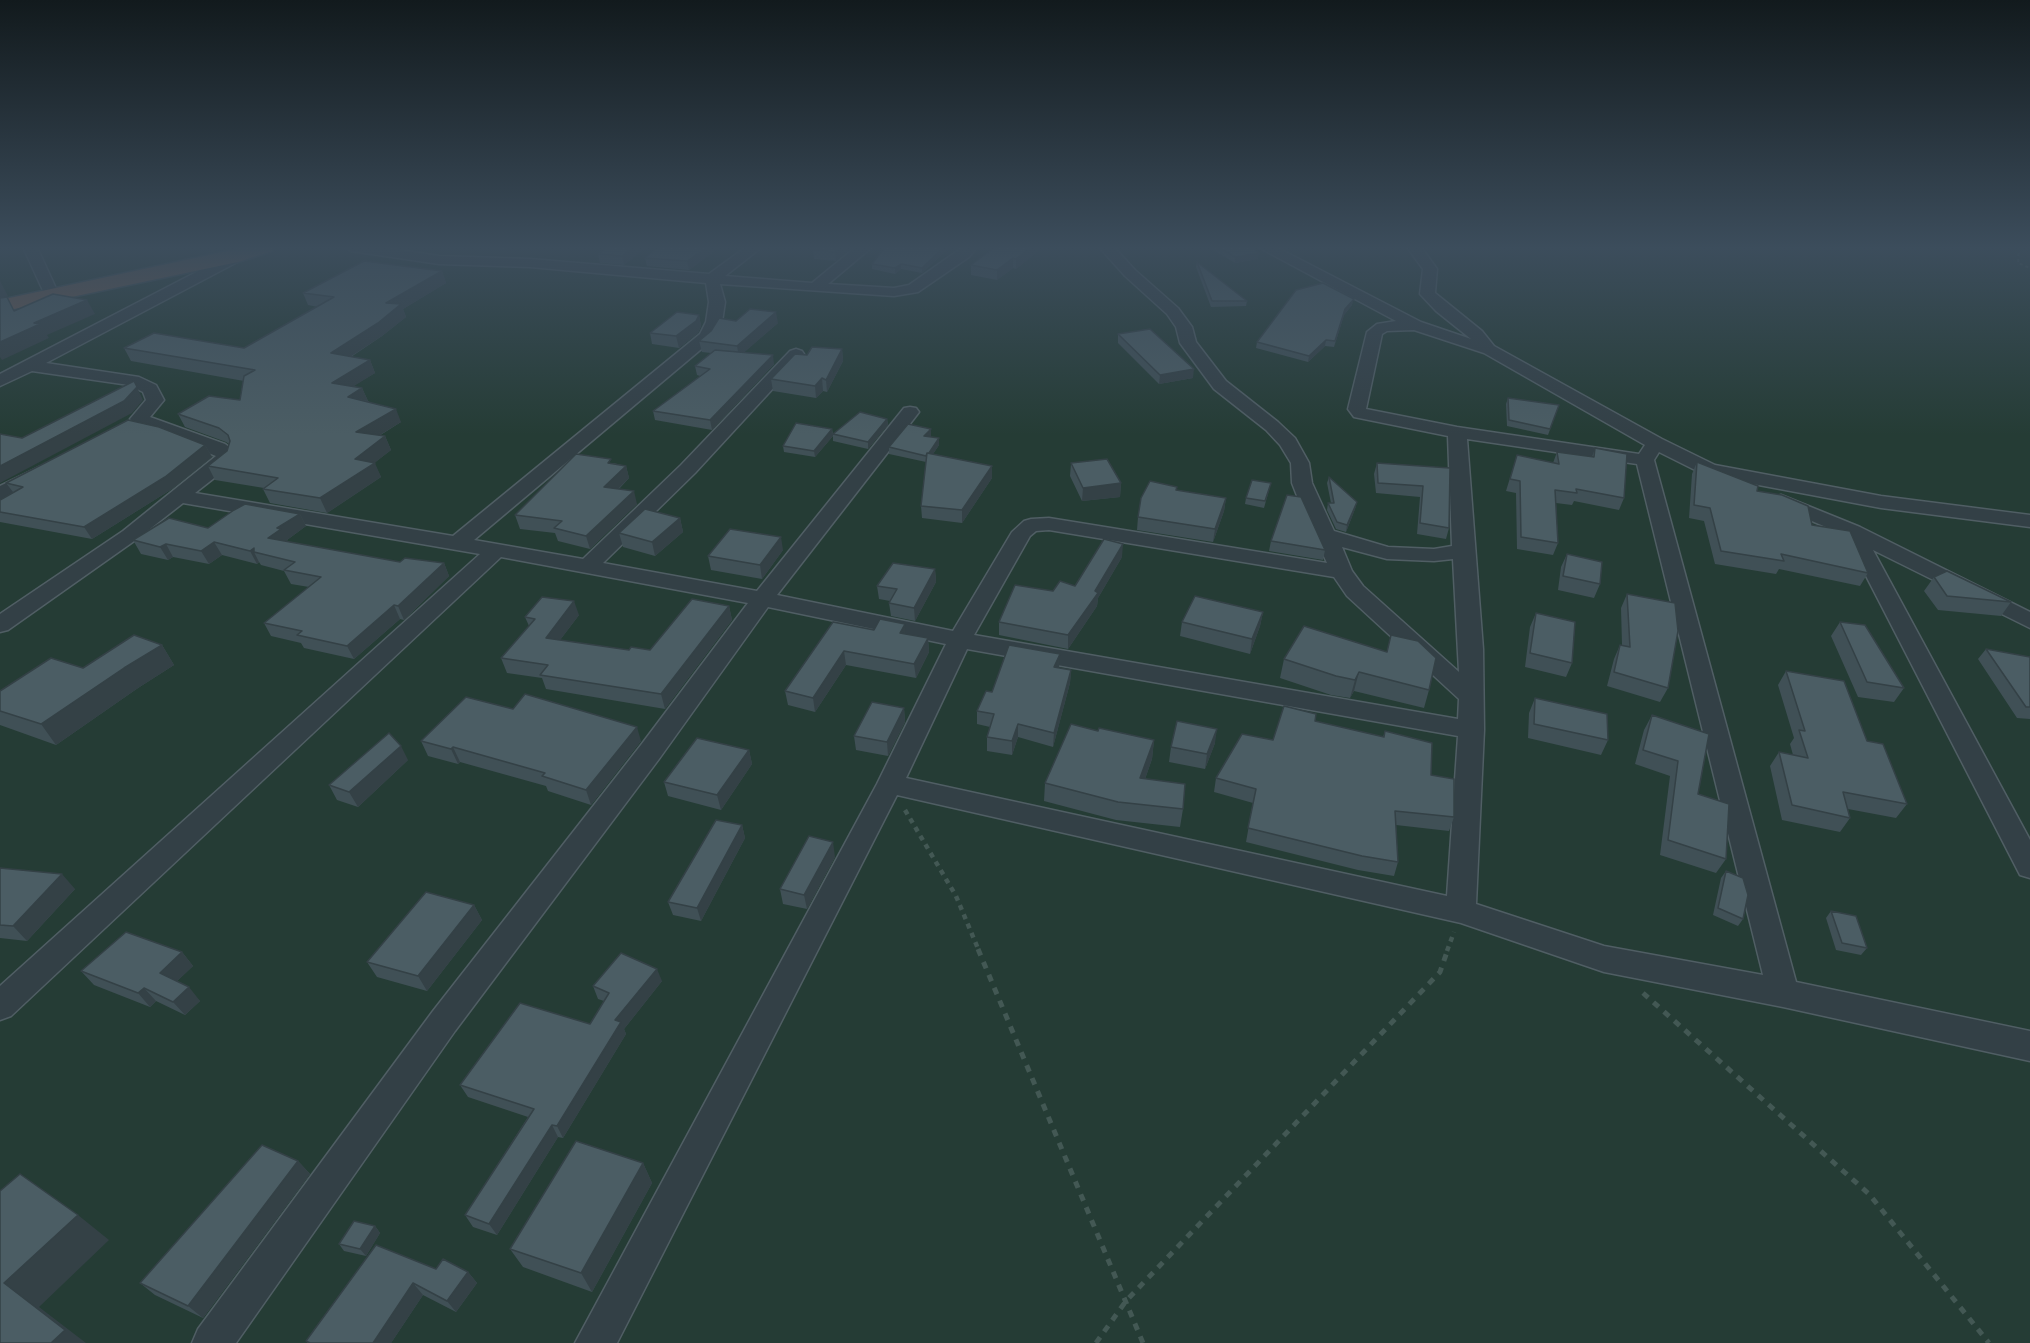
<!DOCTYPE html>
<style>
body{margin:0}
canvas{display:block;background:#202f35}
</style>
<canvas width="2030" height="1343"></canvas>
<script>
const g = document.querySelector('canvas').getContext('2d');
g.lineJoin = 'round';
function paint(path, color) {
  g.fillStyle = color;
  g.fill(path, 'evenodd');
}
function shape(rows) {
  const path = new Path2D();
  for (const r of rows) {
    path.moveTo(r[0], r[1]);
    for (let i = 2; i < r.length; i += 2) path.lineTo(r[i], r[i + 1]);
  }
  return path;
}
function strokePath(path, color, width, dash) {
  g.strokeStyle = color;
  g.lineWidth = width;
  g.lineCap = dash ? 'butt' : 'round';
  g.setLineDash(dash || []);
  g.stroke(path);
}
paint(shape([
 [0,247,2030,247,2030,1343,0,1343]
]), '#253c35');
const street = shape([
 [23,247,37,247,59,295,57,298,52,299,45,295,23,247],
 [344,247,380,247,439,256,530,259,709,274,746,247,762,247,725,276,812,283,856,247,872,247,828,284,894,288,909,285,963,247,977,247,969,257,918,292,894,296,720,284,725,302,722,322,712,340,474,540,583,559,681,465,790,351,796,349,802,351,804,354,802,357,695,473,603,563,757,591,904,408,910,407,916,408,919,412,916,416,777,595,953,631,1012,532,1024,521,1031,519,1049,518,1327,563,1301,506,1292,483,1291,463,1280,445,1266,430,1214,389,1180,343,1176,327,1167,314,1125,276,1099,247,1114,247,1135,270,1178,308,1192,327,1196,342,1226,381,1278,422,1295,438,1309,463,1312,483,1334,531,1388,547,1434,549,1452,546,1448,436,1354,417,1348,409,1367,332,1377,324,1396,321,1258,247,1276,247,1421,322,1471,339,1436,311,1420,294,1423,269,1407,247,1421,247,1437,269,1435,293,1482,331,1494,346,1662,439,1715,465,1881,496,2030,515,2030,527,1881,508,1732,480,1724,483,1717,481,1659,452,1654,460,1796,982,2030,1031,2030,1061,1783,1007,1604,972,1461,923,897,795,617,1343,575,1343,877,784,946,644,768,607,659,759,455,1031,236,1343,192,1343,198,1329,433,1011,641,745,748,603,501,557,11,1016,0,1020,0,986,480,554,183,503,137,539,8,630,0,632,0,614,123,531,216,456,133,423,130,419,146,400,143,392,129,385,32,371,0,386,0,374,233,253,243,253,245,256,243,259,46,363,139,377,156,385,164,400,150,417,225,444,233,450,235,454,232,464,195,493,453,536,700,334,706,322,709,302,706,283,530,267,439,264,351,251,344,247],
 [1414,330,1484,353,1645,445,1639,454,1457,427,1366,409,1382,334,1387,331,1414,330],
 [1467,439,1637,464,1763,975,1604,946,1476,904,1484,730,1483,649,1467,439],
 [1049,530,1334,577,1347,596,1459,699,1458,719,974,635,1030,536,1036,531,1049,530],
 [1342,547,1387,559,1434,561,1453,559,1459,672,1363,586,1352,571,1342,547],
 [967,649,1458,736,1447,896,906,778,967,649],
 [39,467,46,469,49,473,46,477,0,500,0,486,39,467],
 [1781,495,1860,527,2030,612,2030,628,1873,550,2030,840,2030,878,2020,875,1845,535,1774,505,1771,501,1774,497,1781,495]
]);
const highway = shape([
 [246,247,274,247,272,251,238,262,0,312,0,300,246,247]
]);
strokePath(street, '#505e64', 3);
strokePath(highway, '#3d4b50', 3);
strokePath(shape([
 [2019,247,2018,263,2030,268]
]), '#435854', 2, [3, 3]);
strokePath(shape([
 [905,810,956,896,979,951],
 [1447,951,1454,932]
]), '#435854', 4.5, [5, 5]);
strokePath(shape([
 [978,949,1143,1343],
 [1643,993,1869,1194,1989,1343],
 [1096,1343,1126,1301,1440,972,1448,949]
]), '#435854', 5, [7, 7]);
paint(street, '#334046');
paint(highway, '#6c5850');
paint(shape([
 [485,247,508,247,504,250],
 [609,247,646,247,624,265,600,263,598,254],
 [658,247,720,247,689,270,647,266,645,258],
 [790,247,852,247,836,261,814,259,813,250,815,249],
 [950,247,922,273,901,269,895,274,872,269,872,264],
 [1043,247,1016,269,1013,268,997,280,971,275,971,265],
 [1208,247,1251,247,1258,259,1235,263],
 [1197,262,1247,301,1246,306,1211,307,1196,267],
 [442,271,446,283,403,309,406,317,382,336,351,357,370,360,375,373,353,386,362,388,368,401,401,422,379,436,385,436,391,450,374,463,381,477,327,513,270,503,263,489,264,488,215,480,208,466,227,451,229,444,226,442,185,427,178,414,240,400,244,381,131,361,124,348,244,348,318,307,308,305,303,293],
 [1352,305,1344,315,1334,347,1325,346,1308,362,1256,348,1257,342],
 [699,315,701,326,698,333,679,348,652,344,650,333],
 [736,321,778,323,744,352,774,364,712,430,655,420,653,411,700,376,697,375,695,366,711,353,702,352,699,341],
 [1118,334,1193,378,1159,384,1118,343],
 [842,349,843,361,827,392,823,391,816,398,773,391,771,379,807,355],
 [1508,398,1559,405,1548,435,1507,426,1506,404],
 [887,419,888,425,868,449,833,441,833,436,815,457,784,452,783,446,832,429,833,434],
 [931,436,930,437,939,438,939,445,933,454,992,466,992,478,962,523,922,518,921,506,926,462,889,454,889,447],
 [205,445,212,457,172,489,92,539,0,522,0,500,13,492,6,483],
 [1595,448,1624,498,1619,510,1574,501,1572,505,1556,503,1558,543,1553,555,1517,549,1516,493,1506,491,1517,455,1553,463,1557,452,1592,457],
 [1697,462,1757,491,1812,525,1868,573,1860,586,1779,569,1776,574,1715,564,1704,521,1689,518,1692,474],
 [613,463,626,466,629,478,619,489,637,504,590,549,558,541,555,533,520,529,515,515],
 [1071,463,1121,483,1120,497,1082,501,1070,476],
 [1377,463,1450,468,1449,528,1446,539,1417,534,1420,497,1376,493,1374,474],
 [1329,477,1357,502,1355,509,1346,532,1336,529,1327,510,1328,503,1331,503,1327,483],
 [1271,483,1264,508,1245,504,1246,498],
 [1177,487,1177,490,1226,498,1224,511,1213,542,1137,530,1138,517],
 [300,514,306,526,287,540,288,542,400,562,444,563,449,576,404,620,400,619,354,659,304,648,301,643,271,636,264,623,309,587,291,584,284,571,261,565,259,562,257,564,222,555,209,564,173,557,168,560,141,554,133,540],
 [680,518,683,532,655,556,623,547,619,533],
 [1271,541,1325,550,1323,560,1269,551],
 [783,550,762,579,711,570,708,556],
 [1567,554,1600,584,1594,598,1558,590,1561,567],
 [1122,557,1098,598,1097,606,1068,649,999,635,999,622,1075,586],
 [935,569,936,582,915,621,891,616,889,603,890,601,879,599,877,586],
 [1934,577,2011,602,2001,616,1938,610,1924,591],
 [1627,594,1668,688,1660,702,1607,686,1614,659,1620,645,1622,645,1621,608],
 [729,606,732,620,665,709,546,689,542,678,507,673,501,658,529,626,525,617,579,615,560,640,629,650,650,650],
 [1263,612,1260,626,1250,654,1180,636,1182,622],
 [1536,613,1572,663,1566,677,1525,667,1530,627],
 [1840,622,1904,688,1894,702,1858,697,1831,636],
 [1304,626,1429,690,1424,708,1354,691,1350,698,1331,695,1280,678,1284,659],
 [874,630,928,638,929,652,916,678,846,665,815,712,788,705,785,691],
 [162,645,174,665,138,688,56,745,0,725,0,691],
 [1986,649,2030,657,2030,719,2017,718,1978,659],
 [1059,668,1071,670,1070,683,1053,747,1018,737,1012,755,987,751,987,737,990,727,977,724,977,711,992,692],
 [1786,671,1867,741,1907,804,1896,818,1848,809,1850,818,1840,832,1782,820,1770,766,1779,752,1793,755,1790,744,1794,738,1778,685],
 [1535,698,1608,740,1601,755,1528,738,1529,713],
 [904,708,905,722,888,756,856,750,854,736],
 [513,709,641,741,591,805,548,791,546,786,460,762,458,764,428,756,421,741],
 [1652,715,1698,794,1726,859,1716,873,1660,855,1670,776,1635,764,1644,730],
 [1315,721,1383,737,1385,731,1431,775,1454,817,1449,831,1396,825,1398,862,1394,876,1358,870,1246,842,1253,803,1214,792,1216,778,1273,740],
 [1098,731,1154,740,1152,759,1145,779,1183,809,1180,827,1116,820,1044,801,1045,783],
 [1215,743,1205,769,1169,762,1171,747],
 [749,750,752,764,721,810,668,796,664,782],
 [408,760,358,807,337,800,329,785],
 [742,825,745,838,701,921,673,915,668,902],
 [835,857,807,909,783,904,780,889],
 [0,868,75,889,27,941,0,938],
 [1726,871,1743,919,1738,926,1713,915,1721,878],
 [474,905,482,920,427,991,377,977,367,962],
 [1831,911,1867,948,1861,955,1836,950,1826,918],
 [182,952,193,966,177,981,200,1001,185,1015,156,1001,150,1007,94,985,81,971],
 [662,981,624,1029,626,1034,563,1138,558,1137,497,1235,473,1227,465,1215,528,1117,468,1097,460,1085,590,1024,604,1001,598,999,593,986],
 [298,1161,310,1174,203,1318,155,1295,140,1283],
 [643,1163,652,1183,592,1292,523,1267,510,1249],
 [375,1226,380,1233,366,1256,344,1251,339,1244],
 [436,1269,468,1272,477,1283,456,1312,423,1295,391,1343,308,1343,306,1341]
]), '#405056');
paint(shape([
 [207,247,235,247,210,252],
 [634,247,646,247,624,265,622,256],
 [708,247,720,247,689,270,687,261],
 [841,247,852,247,836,261,835,252],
 [944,247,950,247,922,273,922,268],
 [1031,247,1043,247,1016,269,1016,259],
 [1259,253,1258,259,1235,263,1235,257],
 [1013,258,1013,268,997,280,997,270],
 [901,264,901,269,895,274,895,268],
 [442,271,446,283,403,309,406,317,382,336,336,366,331,353,386,303],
 [0,281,8,296,0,298],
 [1354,299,1352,305,1344,315,1334,347,1345,309],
 [87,300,95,314,47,335,49,338,2,360,0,357,0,342,34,323],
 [776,312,778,323,739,357,737,346],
 [699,315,701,326,698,333,679,348,676,336],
 [1326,340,1325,346,1308,362,1309,356],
 [842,349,843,361,827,392,826,380],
 [773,355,774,364,712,430,710,420],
 [370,360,375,373,338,396,332,383],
 [1194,369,1193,378,1159,384,1160,375],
 [822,378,823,391,816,398,815,386],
 [134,381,143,400,132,413,0,483,0,466],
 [362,388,368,401,348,397],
 [396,409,401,422,362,446,356,432],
 [887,419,888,425,868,449,868,442],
 [832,429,833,436,815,457,814,451],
 [931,429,931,436,925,443,924,436],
 [385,436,391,450,372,465,375,463,381,477,327,513,320,498,355,459],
 [939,438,939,445,927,463,926,456],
 [205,445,212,457,172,489,92,539,84,527],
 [626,466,629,478,608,499,604,487],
 [992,466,992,478,962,523,962,510],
 [1121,483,1120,497,1082,501,1083,488],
 [634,491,637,504,590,549,586,536],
 [1226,498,1224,511,1213,542,1215,529],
 [1357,502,1355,509,1346,532,1347,525],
 [300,514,306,526,287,540,288,542,268,538,277,528],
 [680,518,683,532,655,556,652,542],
 [781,537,783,550,762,579,760,565],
 [214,542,222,555,209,564,201,551],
 [166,544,173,557,168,560,160,547],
 [1123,544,1122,557,1098,598,1097,606,1068,649,1068,635],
 [254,548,254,552,259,562,257,564,250,551],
 [444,563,449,576,404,620,398,606],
 [935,569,936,582,915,621,914,608],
 [574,601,579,615,551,652,546,638],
 [394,605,400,619,354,659,347,646],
 [729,606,732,620,665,709,661,694],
 [1263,612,1260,626,1250,654,1252,639],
 [905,624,906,638,900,633],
 [928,638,929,652,916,678,914,664],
 [162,645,174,665,138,688,56,745,41,724,124,668],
 [844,651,846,665,815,712,813,698],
 [1060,654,1059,668,1054,667],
 [1071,670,1070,683,1053,747,1054,733],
 [1359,672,1354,691,1350,698,1355,680],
 [904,708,905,722,888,756,887,742],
 [1018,724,1018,737,1012,755,1012,741],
 [637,727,641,741,591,805,586,790],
 [1217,729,1215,743,1205,769,1207,754],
 [1154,740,1152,759,1139,796,1140,778],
 [401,746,408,760,358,807,349,792],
 [453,747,460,762,458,764,451,749],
 [749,750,752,764,721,810,717,795],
 [742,825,745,838,701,921,697,908],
 [833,842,835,857,807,909,804,895],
 [62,874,75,889,27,941,13,926],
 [474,905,482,920,427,991,418,976],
 [182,952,193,966,171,987,160,973],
 [657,969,662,981,624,1029,626,1034,563,1138,557,1126,615,1020],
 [189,987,200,1001,185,1015,173,1002],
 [144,988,156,1001,150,1007,138,993],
 [552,1125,558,1137,497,1235,489,1224],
 [298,1161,310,1174,203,1318,188,1306],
 [643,1163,652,1183,592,1292,581,1273],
 [78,1215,109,1240,39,1307,86,1343,51,1343,4,1283],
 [375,1226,380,1233,366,1256,360,1249],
 [468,1272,477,1283,456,1312,447,1301],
 [413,1283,423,1295,391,1343,373,1343]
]), '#344146');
const building = shape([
 [609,247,634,247,622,256,598,254,609,247],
 [658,247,708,247,687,261,645,258,658,247],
 [816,247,841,247,835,252,813,250,816,247],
 [885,247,944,247,922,268,901,264,895,268,872,264,885,247],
 [995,247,1031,247,1016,259,1013,258,997,270,971,265,995,247],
 [1218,247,1251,247,1259,253,1235,257,1218,247],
 [364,261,442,271,386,303,401,304,378,323,331,353,370,360,332,383,362,388,348,397,396,409,356,432,385,436,355,459,375,463,320,498,263,489,278,478,208,466,227,451,230,441,228,435,219,428,178,414,209,396,240,400,244,376,255,370,124,348,154,333,244,348,334,297,303,293,364,261],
 [1197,262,1247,301,1212,301,1197,262],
 [1323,283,1354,299,1345,309,1335,341,1326,340,1309,356,1257,342,1296,290,1323,283],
 [53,294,87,300,34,323,40,324,0,342,0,298,7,297,14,311,53,294],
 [750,309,776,312,737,346,699,341,711,331,719,318,736,321,750,309],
 [677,312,699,315,696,321,676,336,650,333,677,312],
 [1150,329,1194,369,1160,375,1118,334,1150,329],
 [812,347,842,349,826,380,822,378,815,386,771,379,795,354,807,355,812,347],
 [715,350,773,355,710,420,653,411,710,369,695,366,715,350],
 [134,381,137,387,124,401,0,466,0,434,22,438,134,381],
 [1508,398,1559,405,1550,429,1509,420,1508,398],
 [860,412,887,419,868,442,833,434,860,412],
 [128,420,159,427,205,445,165,477,84,527,0,512,0,500,23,487,6,483,128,420],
 [796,423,832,429,814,451,783,446,796,423],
 [908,424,931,429,924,436,939,438,929,453,927,453,926,456,889,447,908,424],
 [1595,448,1627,454,1624,498,1576,489,1577,493,1555,490,1558,543,1521,537,1520,481,1510,479,1517,455,1559,464,1557,452,1594,457,1595,448],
 [927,453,992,466,962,510,921,506,927,453],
 [576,454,611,459,608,463,626,466,604,487,634,491,586,536,554,528,562,521,515,515,576,454],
 [1107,459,1121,483,1083,488,1071,463,1107,459],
 [1697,462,1758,486,1757,491,1782,495,1808,506,1812,525,1850,531,1868,573,1781,554,1784,561,1721,551,1710,508,1694,505,1697,462],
 [1377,463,1450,468,1449,528,1420,523,1423,486,1378,483,1377,463],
 [1329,477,1357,502,1347,525,1337,522,1328,503,1334,503,1329,477],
 [1252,480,1271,483,1265,501,1246,498,1252,480],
 [1150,481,1177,487,1176,490,1226,498,1215,529,1138,517,1141,498,1150,481],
 [1287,495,1301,497,1325,550,1271,541,1287,495],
 [245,504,300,514,277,528,281,529,268,538,400,562,405,558,444,563,398,606,394,605,347,646,297,635,302,631,264,623,321,577,284,570,295,562,254,552,254,548,250,551,214,542,201,551,166,544,160,547,133,540,169,518,208,528,234,510,245,504],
 [645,509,680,518,652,542,619,533,645,509],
 [730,529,781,537,760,565,708,556,730,529],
 [1104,539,1123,544,1095,591,1098,593,1068,635,999,622,1015,585,1053,591,1060,581,1075,586,1104,539],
 [1567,554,1602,562,1600,584,1563,576,1567,554],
 [893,563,935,569,914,608,889,603,897,589,877,586,893,563],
 [1947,571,2011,602,1947,596,1934,577,1947,571],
 [1627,594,1675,603,1678,631,1668,688,1614,672,1620,645,1630,647,1627,594],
 [1195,596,1263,612,1252,639,1182,622,1195,596],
 [542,597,574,601,546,638,629,650,631,647,650,650,692,599,729,606,661,694,540,675,548,665,501,658,535,619,525,617,542,597],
 [1536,613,1575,622,1572,663,1530,653,1536,613],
 [880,619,905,624,900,633,928,638,914,664,844,651,813,698,785,691,833,622,874,630,880,619],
 [1840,622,1865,625,1904,688,1867,682,1840,622],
 [1304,626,1387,652,1391,635,1418,641,1436,658,1429,690,1359,672,1355,680,1336,676,1284,659,1304,626],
 [134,635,162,645,124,668,41,724,0,711,0,691,51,658,83,668,134,635],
 [1009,645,1060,654,1054,667,1071,670,1054,733,1018,724,1012,741,987,737,994,714,977,711,986,691,992,692,1009,645],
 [1986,649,2030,657,2030,707,2026,707,1986,649],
 [1786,671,1844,681,1867,741,1883,744,1907,804,1843,792,1850,818,1792,805,1779,752,1808,758,1799,730,1805,731,1786,671],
 [525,694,637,727,586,790,542,776,545,773,453,747,451,749,421,741,466,697,513,709,525,694],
 [1535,698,1607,714,1608,740,1534,724,1535,698],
 [872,702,904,708,887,742,854,736,872,702],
 [1284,706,1316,714,1315,721,1384,737,1385,731,1432,743,1431,775,1454,779,1454,817,1395,811,1398,862,1362,856,1248,828,1256,789,1216,778,1242,734,1273,740,1284,706],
 [1652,715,1709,734,1698,794,1729,804,1726,859,1668,840,1678,761,1643,750,1652,715],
 [1177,721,1217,729,1207,754,1171,747,1177,721],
 [1071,724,1098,731,1099,728,1154,740,1140,778,1185,784,1183,809,1118,802,1045,783,1071,724],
 [389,733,401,746,349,792,329,785,389,733],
 [697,738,749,750,717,795,664,782,697,738],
 [716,820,742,825,697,908,668,902,716,820],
 [809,836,833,842,804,895,780,889,809,836],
 [0,868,62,874,13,926,0,925,0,868],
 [1726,871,1743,878,1748,895,1743,919,1718,908,1726,871],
 [426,892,474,905,418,976,367,962,426,892],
 [1831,911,1856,916,1867,948,1842,943,1831,911],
 [126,932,182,952,160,973,189,987,173,1002,144,988,138,993,81,971,126,932],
 [621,953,657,969,615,1020,621,1022,557,1126,552,1125,489,1224,465,1215,534,1109,460,1085,520,1003,590,1024,609,993,593,986,621,953],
 [576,1141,643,1163,581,1273,510,1249,576,1141],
 [262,1145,298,1161,188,1306,140,1283,262,1145],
 [20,1174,78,1215,4,1283,65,1330,51,1343,0,1343,0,1191,20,1174],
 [354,1221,375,1226,360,1249,339,1244,354,1221],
 [376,1245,436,1269,443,1259,468,1272,447,1301,413,1283,373,1343,310,1343,306,1341,376,1245]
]);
paint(building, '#4b5d64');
strokePath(building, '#344146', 1.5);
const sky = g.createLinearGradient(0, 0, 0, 435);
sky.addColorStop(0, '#121a1d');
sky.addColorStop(0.57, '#3c4d5c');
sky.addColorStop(1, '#3c4d5c00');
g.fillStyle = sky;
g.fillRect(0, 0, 2030, 435);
</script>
